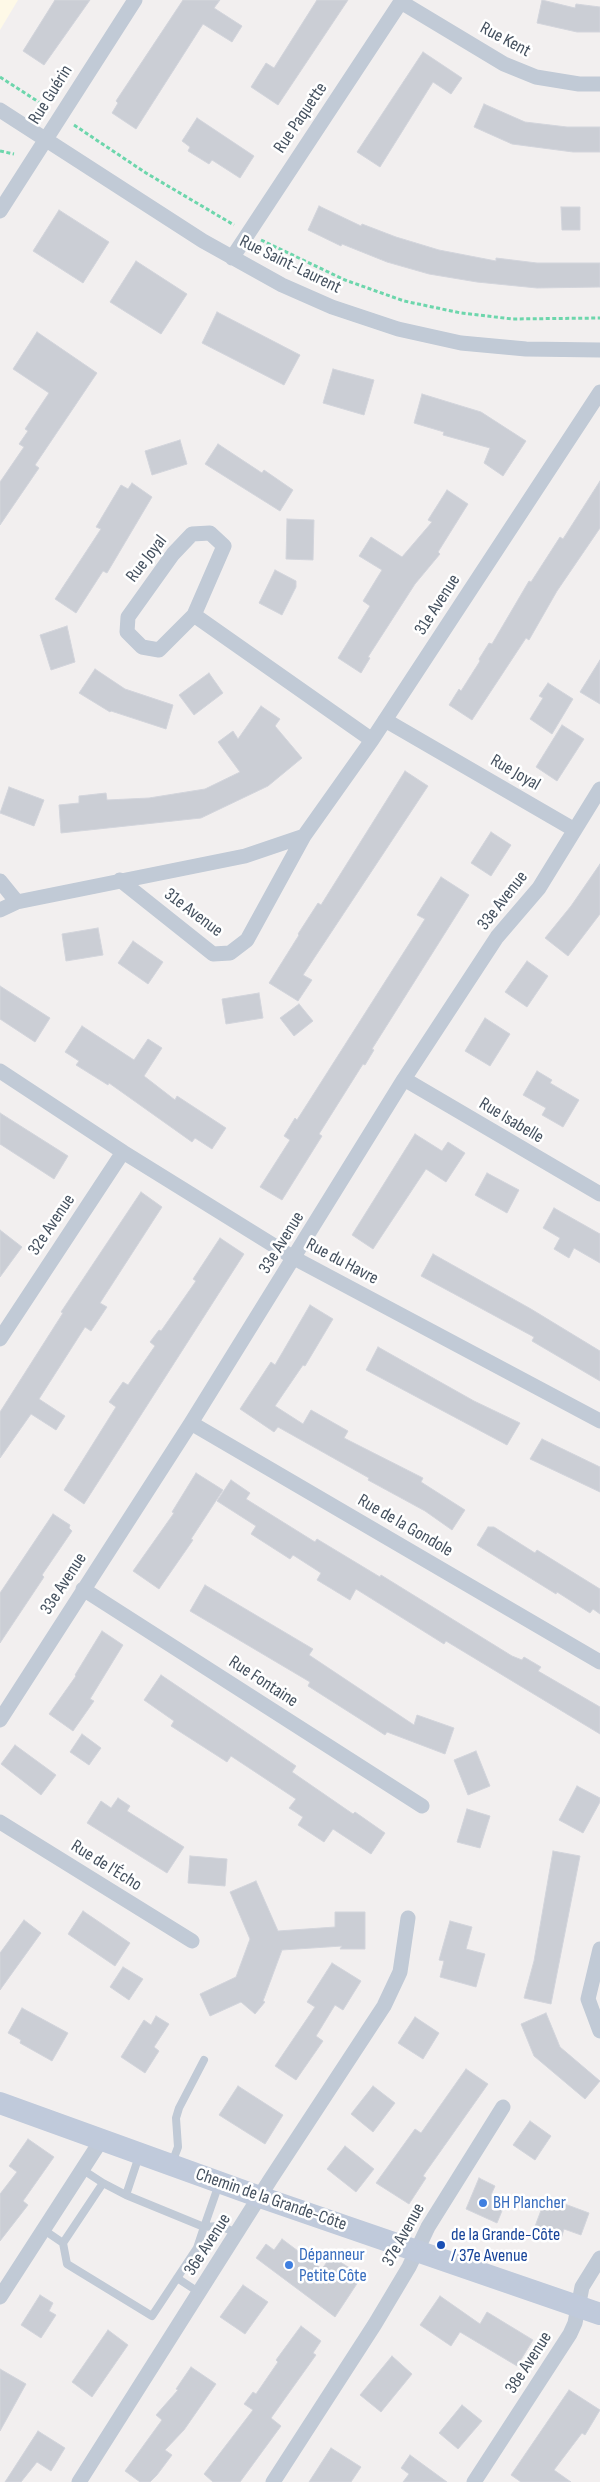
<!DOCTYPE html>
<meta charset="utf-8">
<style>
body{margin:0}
canvas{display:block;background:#f2efef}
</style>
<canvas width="600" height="2482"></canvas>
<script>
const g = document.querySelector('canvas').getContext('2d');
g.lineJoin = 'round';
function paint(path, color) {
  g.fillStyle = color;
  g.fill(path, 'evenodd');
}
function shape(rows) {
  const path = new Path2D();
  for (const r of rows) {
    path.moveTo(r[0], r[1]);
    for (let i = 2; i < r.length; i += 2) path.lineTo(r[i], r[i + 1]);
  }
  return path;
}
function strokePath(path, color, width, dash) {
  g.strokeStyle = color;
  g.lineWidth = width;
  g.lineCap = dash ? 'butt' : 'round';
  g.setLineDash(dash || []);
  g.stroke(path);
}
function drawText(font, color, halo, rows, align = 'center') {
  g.font = font + ' "Sofia Sans Condensed",sans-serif';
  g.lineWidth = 5;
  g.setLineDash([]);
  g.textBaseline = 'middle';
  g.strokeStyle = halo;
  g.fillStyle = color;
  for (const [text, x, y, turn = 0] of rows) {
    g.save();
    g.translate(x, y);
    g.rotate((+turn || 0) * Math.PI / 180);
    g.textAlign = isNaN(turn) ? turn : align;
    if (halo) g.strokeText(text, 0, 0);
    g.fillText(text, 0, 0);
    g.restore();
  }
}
paint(shape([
 [0,0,18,0,0,30]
]), '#fef9e7');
const building = shape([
 [55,0,90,0,44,65,23,51,55,0],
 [183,0,220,0,214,8,242,26,232,42,203,24,136,129,112,113,118,103,116,101,183,0],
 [317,0,348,0,278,105,251,87,266,63,274,68,317,0],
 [542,0,575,8,576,4,600,7,600,32,577,32,537,23,542,0],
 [423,52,462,78,451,94,433,82,380,167,357,152,423,52],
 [484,104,525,122,567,127,600,127,600,152,573,152,512,144,474,127,484,104],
 [197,118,254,156,240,178,212,160,209,164,188,151,190,147,182,141,197,118],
 [319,206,361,226,362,224,396,237,439,250,496,261,496,258,537,263,600,263,600,287,537,288,477,282,429,274,387,262,342,244,341,246,308,230,319,206],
 [561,207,580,207,580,230,562,230,561,207],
 [59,210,109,242,83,283,33,251,59,210],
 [136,261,187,294,161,334,110,302,136,261],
 [217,312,300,355,284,385,202,343,217,312],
 [37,332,97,373,35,465,39,468,0,525,0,482,24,447,19,444,28,431,25,429,49,393,13,369,37,332],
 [333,369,374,380,364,415,323,403,333,369],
 [422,394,481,412,526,441,503,476,484,463,490,448,443,435,444,432,414,423,422,394],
 [180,440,187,464,152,475,145,451,180,440],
 [218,444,262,473,264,470,293,490,280,511,205,464,218,444],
 [600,481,600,528,557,591,529,640,526,638,472,720,449,705,459,689,461,691,480,661,479,659,489,643,492,644,529,581,531,582,560,537,563,539,600,481],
 [132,483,152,497,107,573,103,571,76,613,55,599,101,529,96,527,121,485,128,489,132,483],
 [447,490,468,504,438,552,440,554,415,584,368,657,370,658,361,673,338,658,370,606,363,601,382,570,359,556,371,537,402,557,432,522,428,520,447,490],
 [287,519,314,520,313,560,286,559,287,519],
 [275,570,296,581,296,587,282,615,259,603,275,570],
 [67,626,75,662,51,670,40,635,67,626],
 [600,660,600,704,580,692,600,660],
 [95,669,125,689,173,705,166,729,111,711,110,712,79,693,95,669],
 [209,673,223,693,194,715,179,695,209,673],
 [548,683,573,699,552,734,530,719,543,698,539,696,548,683],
 [261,706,280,719,275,726,302,758,268,786,201,818,61,833,59,805,79,803,79,796,106,793,107,800,149,798,205,789,240,772,218,742,233,731,238,739,261,706],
 [562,725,584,739,557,781,536,767,562,725],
 [405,771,428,786,303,975,312,980,298,1001,269,983,299,935,298,934,318,903,321,905,405,771],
 [9,787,44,800,34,826,0,813,9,787],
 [491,832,511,845,491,876,471,863,491,832],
 [600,864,600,914,568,956,545,938,571,906,600,864],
 [441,877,469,895,372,1049,374,1050,365,1065,363,1064,319,1134,322,1136,282,1200,260,1187,290,1140,284,1136,295,1118,297,1120,425,919,417,915,441,877],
 [98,928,103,955,66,961,62,934,98,928],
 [133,941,163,962,148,984,118,963,133,941],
 [527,961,548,976,527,1007,505,992,527,961],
 [0,986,50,1018,35,1042,0,1019,0,986],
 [259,993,263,1018,226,1024,222,999,259,993],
 [299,1004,313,1021,294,1036,280,1018,299,1004],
 [485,1018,510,1034,490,1066,465,1051,485,1018],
 [82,1026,134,1060,148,1039,162,1048,144,1076,175,1100,177,1096,226,1128,212,1149,195,1138,192,1142,109,1083,108,1085,76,1065,79,1061,65,1052,82,1026],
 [537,1071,552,1080,550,1083,579,1100,563,1127,542,1115,546,1108,523,1095,537,1071],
 [0,1113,68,1156,54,1179,0,1144,0,1113],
 [415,1134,442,1151,448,1142,465,1153,446,1182,426,1169,373,1249,352,1235,415,1134],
 [487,1173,519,1190,507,1213,475,1195,487,1173],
 [141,1192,162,1207,100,1303,107,1307,91,1331,85,1327,39,1399,65,1416,56,1430,31,1414,0,1458,0,1412,63,1313,61,1312,141,1192],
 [554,1208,600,1234,600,1263,574,1248,569,1258,554,1249,560,1238,543,1228,554,1208],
 [0,1230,22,1247,0,1277,0,1230],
 [220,1238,244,1254,84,1504,64,1490,116,1407,109,1402,123,1382,128,1385,155,1346,150,1342,159,1330,161,1331,196,1281,193,1279,220,1238],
 [433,1254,531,1309,600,1351,600,1381,532,1341,534,1337,421,1276,433,1254],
 [310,1305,333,1319,305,1366,303,1365,275,1406,303,1424,311,1410,348,1431,344,1438,423,1478,421,1482,465,1510,452,1530,425,1511,368,1480,369,1478,278,1427,274,1432,240,1409,271,1362,275,1365,310,1305],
 [378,1347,474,1401,520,1423,507,1445,366,1370,378,1347],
 [542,1439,600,1467,600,1492,530,1459,542,1439],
 [196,1473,223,1490,191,1539,193,1540,159,1589,133,1571,174,1513,172,1512,196,1473],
 [231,1480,250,1493,246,1499,315,1542,317,1539,380,1577,381,1575,512,1656,522,1660,524,1657,541,1667,538,1671,600,1707,600,1734,446,1641,444,1644,356,1589,350,1600,317,1580,321,1573,293,1555,290,1559,251,1534,256,1526,217,1501,231,1480],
 [53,1514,70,1525,69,1528,72,1531,42,1575,44,1577,0,1643,0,1593,53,1514],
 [488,1527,494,1527,535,1553,537,1550,600,1589,600,1614,593,1609,590,1613,557,1592,556,1594,477,1545,488,1527],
 [205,1585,313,1649,309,1655,414,1725,417,1715,454,1728,445,1754,387,1732,385,1735,308,1686,310,1682,190,1611,205,1585],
 [102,1631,123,1645,90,1699,94,1701,73,1731,49,1714,76,1676,75,1675,102,1631],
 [161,1675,296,1766,292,1772,353,1814,355,1812,385,1833,371,1854,333,1829,324,1842,298,1825,303,1817,289,1808,296,1799,231,1756,227,1762,171,1726,174,1721,144,1700,161,1675],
 [82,1734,101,1748,89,1765,70,1752,82,1734],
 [15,1745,56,1775,41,1795,1,1764,15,1745],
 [476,1751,490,1786,468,1795,454,1760,476,1751],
 [577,1786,600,1798,600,1802,583,1833,559,1820,577,1786],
 [118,1798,130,1806,127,1811,184,1847,167,1873,87,1823,101,1801,111,1808,118,1798],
 [467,1809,490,1816,480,1848,457,1842,467,1809],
 [553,1851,580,1856,551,2004,524,1998,534,1961,553,1851],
 [190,1856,227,1859,225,1886,188,1883,190,1856],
 [256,1881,278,1931,335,1927,335,1912,365,1912,365,1949,340,1949,342,1946,282,1950,263,2001,265,2002,255,2014,241,2002,210,2016,200,1994,236,1977,250,1939,230,1892,256,1881],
 [83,1911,130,1943,115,1966,68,1934,83,1911],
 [24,1920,41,1933,0,1990,0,1953,24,1920],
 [450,1921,472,1927,466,1949,485,1954,476,1987,440,1977,444,1961,439,1960,450,1921],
 [332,1963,361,1981,343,2010,335,2005,316,2036,323,2041,296,2080,275,2066,315,2007,307,2002,332,1963],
 [123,1967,143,1979,129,2000,110,1987,123,1967],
 [22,2008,68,2033,52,2061,20,2043,21,2040,8,2033,22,2008],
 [546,2013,560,2047,600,2081,585,2099,534,2056,521,2024,546,2013],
 [156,2016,169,2024,154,2047,159,2051,145,2073,121,2057,144,2020,151,2025,156,2016],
 [415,2017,439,2033,423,2059,398,2043,415,2017],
 [466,2069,488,2084,423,2176,426,2178,409,2204,376,2183,415,2129,421,2133,466,2069],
 [238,2086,283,2115,265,2144,219,2115,238,2086],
 [373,2086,395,2103,373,2132,351,2114,373,2086],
 [530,2121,551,2136,535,2160,513,2145,530,2121],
 [28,2139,54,2157,23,2201,28,2205,0,2241,0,2194,17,2172,9,2166,28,2139],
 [345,2146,374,2169,356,2192,327,2169,345,2146],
 [479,2178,495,2186,491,2195,506,2201,497,2223,466,2209,479,2178],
 [546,2197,589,2213,581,2235,564,2229,561,2239,534,2229,546,2197],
 [282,2239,322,2269,331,2256,362,2276,335,2317,256,2258,266,2244,274,2250,282,2239],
 [243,2285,268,2302,245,2334,220,2317,243,2285],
 [40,2295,53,2303,49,2311,56,2315,41,2338,21,2325,40,2295],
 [440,2296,480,2324,487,2312,533,2340,517,2366,460,2332,451,2346,420,2325,440,2296],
 [301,2326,321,2341,313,2353,316,2355,271,2418,281,2426,240,2482,213,2482,204,2474,253,2410,244,2404,253,2392,256,2394,278,2362,276,2360,301,2326],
 [108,2330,128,2345,92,2397,72,2382,108,2330],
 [392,2356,412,2374,381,2412,360,2395,392,2356],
 [191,2367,216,2384,184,2430,165,2450,172,2455,157,2475,150,2482,140,2482,125,2471,162,2420,156,2415,178,2390,176,2389,191,2367],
 [0,2369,26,2384,0,2431,0,2369],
 [569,2390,600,2410,585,2435,582,2433,554,2470,571,2482,521,2482,511,2475,569,2390],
 [462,2405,482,2421,458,2449,439,2433,462,2405],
 [38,2431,65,2448,51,2471,37,2462,21,2482,5,2482,38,2431],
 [331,2448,361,2467,351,2482,309,2482,331,2448],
 [410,2455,447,2482,403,2482,409,2474,401,2468,410,2455]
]);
paint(building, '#cbced5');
strokePath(building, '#d3d5dc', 1);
strokePath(shape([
 [0,77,48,108],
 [74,125,146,173,234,225],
 [0,151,14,154],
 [261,240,345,280,404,301,461,313,512,319,600,318]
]), '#6dd6ac', 3, [4, 2.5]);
strokePath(shape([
 [139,2156,126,2195,204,2227,219,2184],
 [172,2163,178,2147,176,2118,179,2108,204,2060],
 [83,2170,103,2183],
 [126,2195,103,2183,63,2243,67,2264,152,2316,197,2248,204,2227,219,2226,238,2233],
 [44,2230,63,2243],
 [177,2278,200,2293]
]), '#c1cad6', 8);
strokePath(shape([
 [401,2,504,64,536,77,579,84,600,84],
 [0,110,203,241,282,285,332,307,398,329,461,343,526,349,600,350],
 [0,211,135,0],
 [232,258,402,0],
 [210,533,224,546,194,615,159,650,142,647,127,632,128,617,173,554,192,534,210,533],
 [194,615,372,740],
 [385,720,573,829],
 [120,880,213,954,230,953,247,940,304,836],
 [0,881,17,902],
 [0,910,17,902,245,856,304,836,372,740,600,392],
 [0,1071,123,1152,294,1258,600,1421],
 [404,1079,600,1194],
 [0,1339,123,1152],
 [191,1423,600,1662],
 [83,1589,422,1806],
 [0,1720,191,1423,404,1079,497,937,539,888,600,789],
 [0,1822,192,1941],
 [600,1949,588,1999,600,2031],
 [0,2297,102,2139],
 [79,2482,270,2180,384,2006,400,1972,408,1918],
 [273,2482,375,2324,409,2267,428,2227,503,2107],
 [474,2482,570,2334,575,2323,582,2287,600,2258]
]), '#c1cad6', 15);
strokePath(shape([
 [0,2103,260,2197,600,2314]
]), '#c0cadb', 22);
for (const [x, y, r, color] of [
 [483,2203,5,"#3f7fe0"],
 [441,2245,5,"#1a4fb4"],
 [289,2265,5,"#3f7fe0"]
]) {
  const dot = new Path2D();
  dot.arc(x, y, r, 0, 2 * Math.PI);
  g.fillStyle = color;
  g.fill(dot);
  strokePath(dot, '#fff', 2);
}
drawText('18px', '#45515f', '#fff', [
 ["Rue Kent",505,40,28],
 ["Rue Guérin",51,95,-58],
 ["Rue Paquette",301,118,-56],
 ["Rue Saint-Laurent",290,265,26],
 ["Rue Joyal",147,559,-52],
 ["31e Avenue",438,605,-57],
 ["Rue Joyal",515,773,30],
 ["33e Avenue",503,901,-52],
 ["31e Avenue",193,913,37],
 ["Rue Isabelle",511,1121,31],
 ["32e Avenue",52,1225,-56],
 ["33e Avenue",282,1243,-58],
 ["Rue du Havre",342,1262,28],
 ["Rue de la Gondole",405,1526,30],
 ["33e Avenue",64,1584,-57],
 ["Rue Fontaine",263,1682,33],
 ["Rue de l'Écho",106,1866,32],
 ["Chemin de la Grande-Côte",271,2200,19],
 ["37e Avenue",404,2235,-61],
 ["36e Avenue",208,2245,-57],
 ["38e Avenue",529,2363,-57]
]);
drawText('18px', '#366cbe', '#fff', [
 ["BH Plancher",493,2203],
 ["Dépanneur",299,2255],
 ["Petite Côte",299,2276]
], 'left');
drawText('18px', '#164399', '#fff', [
 ["de la Grande-Côte",451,2235],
 ["/ 37e Avenue",451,2256]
], 'left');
</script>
